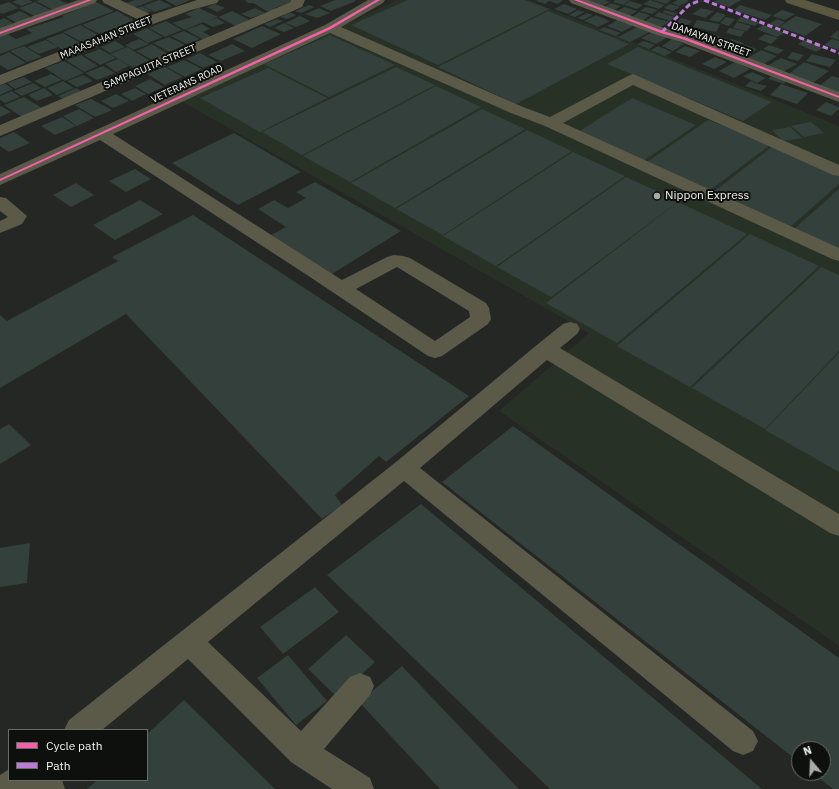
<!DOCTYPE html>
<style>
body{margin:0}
#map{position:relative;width:839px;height:789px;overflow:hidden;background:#242723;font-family:"IBM Plex Sans",sans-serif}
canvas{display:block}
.legend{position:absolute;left:8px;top:729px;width:140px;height:52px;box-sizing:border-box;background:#0e100d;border:1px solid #686b67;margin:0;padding:5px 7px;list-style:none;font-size:12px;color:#f0f4ef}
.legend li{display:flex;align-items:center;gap:8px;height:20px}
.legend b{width:20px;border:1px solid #686b67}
.north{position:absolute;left:791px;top:741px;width:40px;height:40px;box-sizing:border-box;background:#0e100d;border:1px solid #686b67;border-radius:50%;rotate:341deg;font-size:11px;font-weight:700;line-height:16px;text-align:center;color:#f0f4ef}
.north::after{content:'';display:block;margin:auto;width:14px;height:18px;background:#a9aca8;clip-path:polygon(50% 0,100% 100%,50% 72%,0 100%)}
</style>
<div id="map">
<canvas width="839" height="789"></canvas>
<ul class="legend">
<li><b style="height:5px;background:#f560ab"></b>Cycle path</li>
<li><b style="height:5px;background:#bd7bd9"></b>Path</li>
</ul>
<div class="north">N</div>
</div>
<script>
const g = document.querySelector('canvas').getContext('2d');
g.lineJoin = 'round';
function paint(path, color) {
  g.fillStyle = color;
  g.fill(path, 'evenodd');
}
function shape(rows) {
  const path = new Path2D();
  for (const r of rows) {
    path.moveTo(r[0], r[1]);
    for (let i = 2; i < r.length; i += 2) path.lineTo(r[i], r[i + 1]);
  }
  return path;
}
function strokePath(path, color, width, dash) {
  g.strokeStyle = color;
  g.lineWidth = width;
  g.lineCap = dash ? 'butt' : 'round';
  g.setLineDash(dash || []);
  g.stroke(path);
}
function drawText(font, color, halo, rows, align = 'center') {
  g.font = font + ' "IBM Plex Sans",sans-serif';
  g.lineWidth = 4;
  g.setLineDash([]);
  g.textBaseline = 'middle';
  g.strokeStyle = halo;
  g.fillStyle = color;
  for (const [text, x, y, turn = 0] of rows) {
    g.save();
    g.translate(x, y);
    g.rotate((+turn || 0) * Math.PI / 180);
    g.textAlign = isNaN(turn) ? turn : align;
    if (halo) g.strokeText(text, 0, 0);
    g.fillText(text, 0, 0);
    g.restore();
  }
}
paint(shape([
 [397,0,529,0,839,126,839,646,499,411,589,333,181,101]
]), '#283126');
paint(shape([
 [17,0,29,0,33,2,21,6,12,2],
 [40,0,59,0,68,4,53,10,36,1],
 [135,0,154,0,133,8,124,4],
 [159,0,172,6,155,12,143,6],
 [165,0,190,0,176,6],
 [245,0,291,0,293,2,275,8,278,10,270,13,253,3,248,3],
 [335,0,354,0,356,1,331,11,320,6],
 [408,0,525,0,549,9,438,65,351,25],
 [538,0,563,0,558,4,549,1,545,4,536,1],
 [587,0,605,0,610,2,599,8],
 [615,0,630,0,623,5,613,2],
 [650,0,665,5,659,9,643,4],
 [653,0,671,0,666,4],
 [678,0,687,0,689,1,679,6,672,3],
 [717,0,741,0,729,7,714,2],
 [630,1,643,5,637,9,624,5],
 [9,2,19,8,2,14,0,13,0,5],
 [35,2,52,11,36,17,19,8],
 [96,2,114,11,0,54,0,37,7,34,16,39,32,33,26,29,64,17,62,16],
 [611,3,621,6,613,11,603,8],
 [215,4,225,8,217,12,207,7],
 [564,4,577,9,568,14,554,9],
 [670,4,680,7,673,11,664,8],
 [309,5,314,7,301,13,295,11],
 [740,5,772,15,765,20,734,10],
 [142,6,152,11,144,14,134,9],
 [625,7,637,11,628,17,617,11],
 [646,7,658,10,652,14,640,11],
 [199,8,218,17,206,22,217,18,225,23,213,27,203,22,185,30,172,23,192,17,201,21,185,14],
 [255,8,265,13,251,18,241,14],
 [319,8,330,13,317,18,305,14],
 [701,8,714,11,705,18,692,14],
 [578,10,585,12,575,17,569,15],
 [665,10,677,13,674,16,662,12],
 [782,10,795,14,785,20,772,16],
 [20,11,33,18,19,24,6,17],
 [117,11,135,21,100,34,82,25],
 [232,11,252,21,238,27,218,17],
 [548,11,629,44,516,104,438,67],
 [289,12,296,15,287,19,280,17],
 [639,12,650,15,643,21,632,17],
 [659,12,675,17,670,21,654,16],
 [717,12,726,15,719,22,709,20],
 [587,13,593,15,583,20,577,18],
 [596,15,610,21,598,27,584,21],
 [300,16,310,21,296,27,285,23],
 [796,16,822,24,805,36,779,27],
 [651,17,669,22,661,27,644,22],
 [726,17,735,19,729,26,720,23],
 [741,17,760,22,755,26,737,21],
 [4,18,13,23,0,28,0,20],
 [681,18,692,21,687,26,676,24],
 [277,19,283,21,270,27,264,24],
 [619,19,635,25,622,32,607,26],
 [777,19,785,22,778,27,769,24],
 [697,20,720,24,716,32,693,27],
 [166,21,182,30,165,37,149,28],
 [737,22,751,26,747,31,733,28],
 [284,23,294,28,284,32,274,28],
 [202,24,210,29,203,32,212,37,204,40,186,30],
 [80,25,98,35,82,42,63,32],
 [675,25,689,29,684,33,670,30],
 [764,25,785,33,777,37,756,29],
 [262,26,281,34,252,48,233,39],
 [604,27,621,33,616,36,599,30],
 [637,27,650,32,630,42,618,37],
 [147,28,163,37,148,43,133,34],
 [729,28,745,31,741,37,726,33],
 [838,30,839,40,830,37],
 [184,31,200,39,187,44,171,36],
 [653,32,668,37,656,44,641,38],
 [63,33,77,41,80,43,63,50,46,39],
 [710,33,728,39,718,46,700,40],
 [765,34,775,37,778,38,771,44,758,39],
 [330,35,395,65,329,97,264,64],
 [169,37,185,45,169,52,153,43],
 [139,39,149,44,134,50,125,45],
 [672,39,684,44,673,51,662,46],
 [731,39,744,43,735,50,722,46],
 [832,39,839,41,839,50,824,45],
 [46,40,58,47,39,54,27,47],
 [805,40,823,48,816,52,798,44],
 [115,41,125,47,110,53,101,47],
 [644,41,655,45,649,49,637,44],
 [152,44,170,55,154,61,136,51],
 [232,44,245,51,221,61,208,55],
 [745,45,757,49,749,55,737,51],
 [769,45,784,50,778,54,763,49],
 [24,46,42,57,27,62,10,51],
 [658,46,672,52,665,56,651,50],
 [685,46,700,51,690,57,675,52],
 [127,47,152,62,135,69,110,54],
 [638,47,772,102,743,121,607,64],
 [100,49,116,58,100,65,84,55],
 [761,50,777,56,762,65,746,59],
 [9,52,26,63,8,70,0,65,0,56],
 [792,52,804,55,798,61,787,58],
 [200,53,217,62,203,68,186,59],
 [812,54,836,60,830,67,806,61],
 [81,55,98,66,84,72,66,60],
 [715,57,727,62,714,69,702,64],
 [781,58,797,64,783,72,767,66],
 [118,59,129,66,116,72,105,64],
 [184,60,202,69,185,77,167,67],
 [64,61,84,73,65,81,45,68],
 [735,62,750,69,734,78,719,71],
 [804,62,829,71,810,85,786,76],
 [103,66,115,73,97,80,85,73],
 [165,67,183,77,165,85,147,74],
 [396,67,435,85,302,155,262,132],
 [268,68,327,98,260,132,200,98],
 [752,72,766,78,757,83,743,76],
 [51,74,62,80,45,87,34,81],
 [774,74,787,80,784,84,768,79],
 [83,75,93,81,77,87,67,81],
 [832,76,839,78,839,94,818,87],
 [24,77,32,82,15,89,7,83],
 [150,79,164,87,148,94,135,86],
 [63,81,74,88,57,95,47,88],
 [751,81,755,83,767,86,761,91,745,86],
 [4,83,13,89,0,95,0,85],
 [33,83,41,88,22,96,14,91],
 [781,84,808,93,797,104,770,95],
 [436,86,481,107,350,182,303,156],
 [44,88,53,95,37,101,28,95],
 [76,88,81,91,63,99,58,96],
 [135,88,146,94,132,101,121,94],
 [12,91,20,97,5,103,0,100,0,96],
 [116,94,129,101,113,108,101,101],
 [24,97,42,108,22,117,4,105],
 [632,98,696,125,643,161,578,132],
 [91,99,112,110,95,117,75,105],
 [826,102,839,107,839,109,831,116,816,110],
 [0,106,1,106,11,112,0,117],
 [79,109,94,118,77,126,63,116],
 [482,109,525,129,395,208,351,183],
 [62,117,76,126,55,135,41,126],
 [708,120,770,145,709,191,647,162],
 [811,122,824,133,804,137,791,126],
 [790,127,802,138,783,141,772,130],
 [527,130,572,151,443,235,396,209],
 [14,132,30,143,9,152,0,146,0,138],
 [234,133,301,172,238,205,172,163],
 [772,147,839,174,839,184,789,228,712,193],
 [573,152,625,176,496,266,443,236],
 [135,169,151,179,126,192,109,181],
 [626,177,679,201,551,297,497,267],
 [315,182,401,231,332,274,271,235,286,227,258,209,274,200,288,208,306,198,296,192],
 [76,183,94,195,71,207,53,195],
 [839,189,839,249,794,229],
 [140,200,163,214,115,240,93,225],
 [678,202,747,234,617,343,546,303],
 [193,215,469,396,386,462,379,456,335,495,342,505,322,519,126,314,0,388,0,315,7,321,118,261,112,257],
 [750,234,819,266,690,387,617,346],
 [821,267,839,275,839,351,765,429,692,388],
 [839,353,839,472,765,430],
 [9,424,31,445,0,464,0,429],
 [513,426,839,658,839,789,833,789,813,773,823,773,823,749,799,749,799,762,442,482],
 [421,504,762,789,550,789,327,575],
 [30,543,27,583,0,587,0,548],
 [315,587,339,612,283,654,260,627],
 [346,635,375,662,337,697,308,669],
 [288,655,327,701,296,725,257,678],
 [402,666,519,789,440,789,359,702],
 [184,700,275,789,87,789,97,780,147,780,147,734]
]), '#33403b');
paint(shape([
 [78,0,97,0,95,3,0,37,0,28,78,0],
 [102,0,120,0,152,15,197,0,219,0,217,3,191,10,156,23,0,85,0,75,139,20,104,3,102,0],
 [291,0,305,0,302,7,0,136,0,125,291,2,291,0],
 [368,0,385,0,383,3,341,27,523,107,550,117,628,76,633,74,839,165,839,176,833,175,633,85,563,123,839,248,839,261,832,259,545,126,511,113,330,33,113,134,342,280,387,257,394,255,403,256,410,258,486,303,489,308,491,319,488,324,442,356,435,358,428,356,313,279,100,140,0,185,0,174,325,25,368,0],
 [397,267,469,311,470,317,435,341,356,289,397,267],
 [569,0,588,0,667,29,691,36,839,92,839,102,681,42,657,35,571,3,569,0],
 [0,197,6,198,27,216,22,224,0,233,0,221,8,217,0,211,0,197],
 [570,322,577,324,580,329,577,334,560,348,839,514,839,536,830,533,547,360,420,468,753,731,758,741,753,751,743,755,733,751,404,481,208,642,301,731,350,677,360,673,370,677,374,686,370,695,324,749,370,778,374,789,332,789,291,762,188,659,102,730,64,730,69,720,396,462,538,344,563,324,570,322],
 [9,769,9,780,62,780,65,789,0,789,0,775,9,769]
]), '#5b5a49');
paint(shape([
 [785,0,805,0,839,11,839,20,787,3,785,0]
]), '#5a5841');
strokePath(shape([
 [704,0,839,53],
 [662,32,689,5,701,0]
]), '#bd7bd9', 3, [5.5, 3]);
paint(shape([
 [87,0,92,0,0,34,0,32,87,0],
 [376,0,380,0,331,29,0,181,0,179,329,27,376,0],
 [574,0,579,0,663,31,687,38,839,96,839,98,685,40,661,33,574,0]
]), '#f560ab');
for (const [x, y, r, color] of [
 [657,196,4,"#a9aca8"]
]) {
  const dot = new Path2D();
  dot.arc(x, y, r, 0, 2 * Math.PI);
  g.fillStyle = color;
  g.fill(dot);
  strokePath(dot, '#0e100d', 1.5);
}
drawText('10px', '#f0f4ef', '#0e100d', [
 ["MAAASAHAN STREET",106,38,-22],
 ["DAMAYAN STREET",711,40,20],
 ["SAMPAGUITA STREET",150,67,-23],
 ["VETERANS ROAD",187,84,-25]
]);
drawText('12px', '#f0f4ef', '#0e100d', [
 ["Nippon Express",665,196]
], 'left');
</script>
